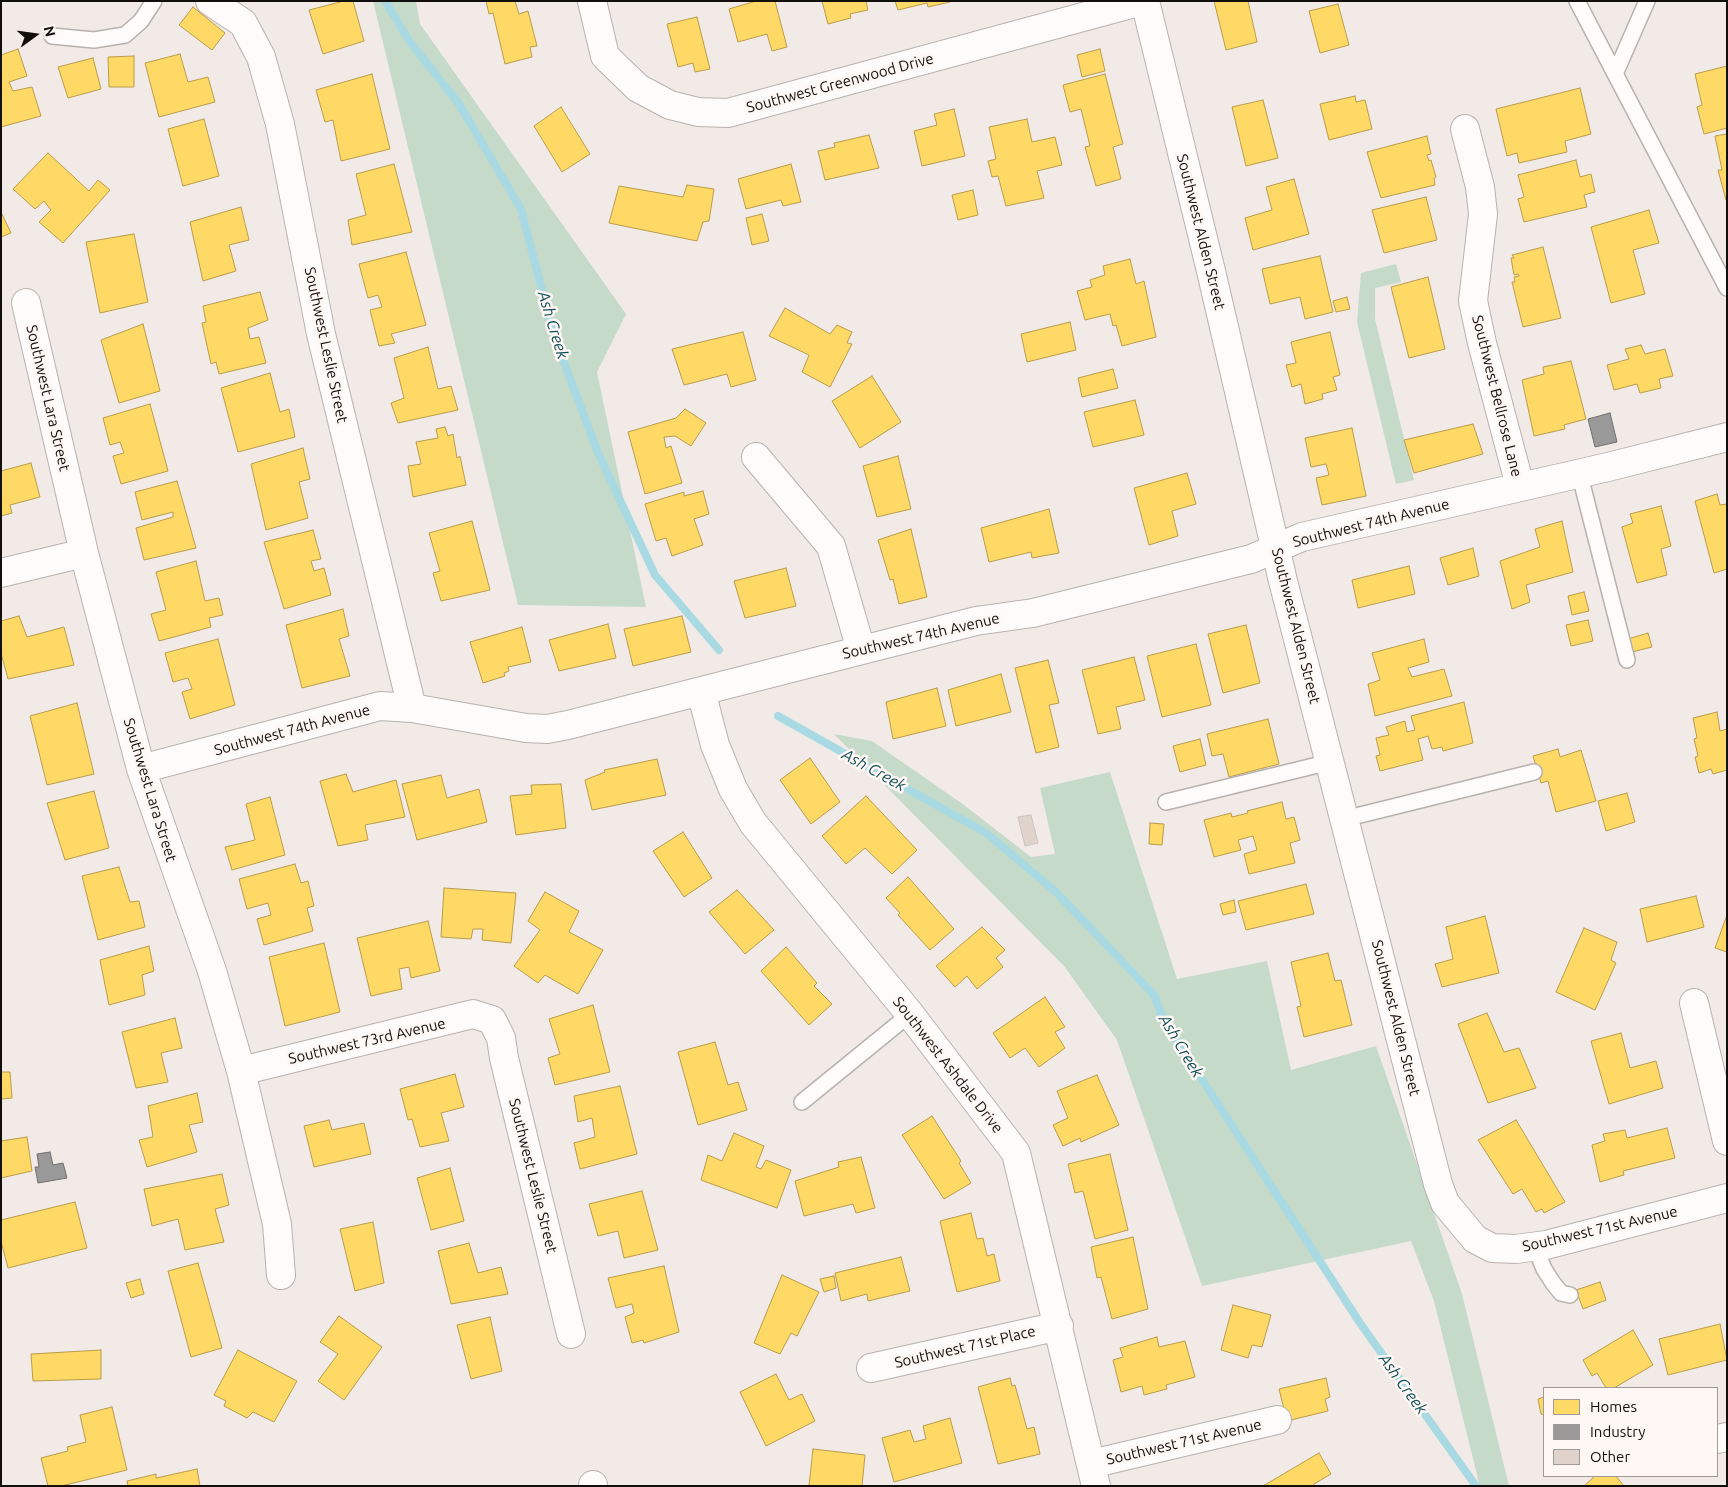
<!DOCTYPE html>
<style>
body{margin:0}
#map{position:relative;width:1728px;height:1487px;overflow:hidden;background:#f2eae7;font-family:Ubuntu,sans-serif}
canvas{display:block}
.frame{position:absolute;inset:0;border:2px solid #120e0c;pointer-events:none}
.legend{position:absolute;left:1543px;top:1387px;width:175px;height:90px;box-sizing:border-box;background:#fff7f4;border:1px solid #a09a97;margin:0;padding:6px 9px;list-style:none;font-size:15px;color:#120e0c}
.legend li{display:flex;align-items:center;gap:10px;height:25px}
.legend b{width:25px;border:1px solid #a09a97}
.north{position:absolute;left:10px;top:10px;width:50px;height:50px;-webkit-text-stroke:4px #fff7f4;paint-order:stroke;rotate:76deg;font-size:14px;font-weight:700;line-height:20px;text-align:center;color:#120e0c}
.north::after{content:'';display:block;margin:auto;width:18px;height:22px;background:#120e0c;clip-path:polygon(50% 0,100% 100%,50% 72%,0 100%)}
</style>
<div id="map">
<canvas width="1728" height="1487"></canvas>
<div class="frame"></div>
<ul class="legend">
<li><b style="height:14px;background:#ffd966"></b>Homes</li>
<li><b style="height:14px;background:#999"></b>Industry</li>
<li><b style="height:14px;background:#e0d3cc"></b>Other</li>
</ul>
<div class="north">N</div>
</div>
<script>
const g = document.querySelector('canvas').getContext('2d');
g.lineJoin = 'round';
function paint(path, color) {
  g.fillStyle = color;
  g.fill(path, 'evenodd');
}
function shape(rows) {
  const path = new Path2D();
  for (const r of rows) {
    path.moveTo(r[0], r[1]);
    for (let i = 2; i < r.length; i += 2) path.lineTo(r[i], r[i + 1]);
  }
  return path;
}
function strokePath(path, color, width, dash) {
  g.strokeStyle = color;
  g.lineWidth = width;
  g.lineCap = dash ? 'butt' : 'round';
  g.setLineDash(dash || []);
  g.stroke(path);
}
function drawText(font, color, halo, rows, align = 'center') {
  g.font = font + ' Ubuntu,sans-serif';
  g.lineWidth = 5;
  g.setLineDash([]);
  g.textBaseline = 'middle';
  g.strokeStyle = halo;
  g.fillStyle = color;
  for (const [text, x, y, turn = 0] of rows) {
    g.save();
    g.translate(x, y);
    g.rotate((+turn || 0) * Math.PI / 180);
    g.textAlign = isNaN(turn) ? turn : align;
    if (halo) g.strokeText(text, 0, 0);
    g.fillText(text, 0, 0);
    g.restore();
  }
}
paint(shape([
 [373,1,416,1,420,24,626,314,597,372,646,607,518,605],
 [1396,264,1401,282,1375,288,1375,319,1414,480,1396,484,1357,322,1361,273],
 [834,734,872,741,964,805,1031,857,1055,854,1040,788,1110,772,1177,979,1267,961,1291,1070,1376,1046,1462,1294,1509,1486,1468,1486,1479,1483,1434,1301,1411,1241,1202,1286,1117,1040,1064,966]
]), '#c5dac9');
const homes = shape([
 [344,1,353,1,364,41,323,54,309,10,344,1],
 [486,1,515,1,519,14,528,11,537,46,530,47,532,57,505,64,493,13,489,14,486,1],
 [756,1,775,1,787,47,772,51,767,34,738,42,729,9,756,1],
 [822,1,866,1,868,10,850,14,851,18,828,24,822,1],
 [895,1,950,1,950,2,928,7,927,3,898,10,895,1],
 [1214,1,1248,1,1257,42,1226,50,1214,1],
 [1338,4,1349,45,1320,53,1309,11,1338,4],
 [193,7,225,33,212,50,179,25,193,7],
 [697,17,710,69,695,72,693,63,678,67,667,24,697,17],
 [18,49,27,76,9,82,13,91,32,87,41,116,1,127,1,55,18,49],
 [1100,49,1105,71,1082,77,1077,55,1100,49],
 [180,54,188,82,208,77,215,102,159,117,145,63,180,54],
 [134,56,134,87,109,87,108,57,134,56],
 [93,58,101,89,68,98,58,67,93,58],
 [1727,66,1727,128,1704,134,1697,107,1702,105,1695,74,1727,66],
 [372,74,390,149,341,161,333,120,325,122,316,90,372,74],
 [1105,74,1123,144,1113,147,1121,179,1096,186,1085,147,1090,146,1081,109,1070,112,1063,85,1105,74],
 [1580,88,1591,134,1565,141,1567,152,1519,163,1517,153,1507,156,1496,109,1580,88],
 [1355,96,1356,102,1365,100,1372,129,1329,140,1320,104,1355,96],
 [1263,100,1278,158,1246,166,1232,107,1263,100],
 [561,107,590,154,562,172,534,126,561,107],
 [954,109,965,156,922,166,914,131,937,125,934,114,954,109],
 [204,119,219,176,183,186,168,129,204,119],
 [1027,119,1032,142,1055,137,1062,165,1037,171,1044,198,1006,206,998,176,992,177,988,161,996,159,989,127,1027,119],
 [1727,134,1727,200,1726,200,1718,170,1722,170,1715,136,1727,134],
 [869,135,879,168,825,180,818,151,835,147,834,143,869,135],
 [1427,136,1431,154,1427,155,1429,161,1431,160,1436,177,1434,178,1435,185,1381,198,1367,152,1427,136],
 [48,153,89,191,98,180,110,190,63,243,39,222,51,210,44,201,35,209,13,189,48,153],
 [1576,160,1580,177,1591,174,1595,192,1584,195,1587,207,1524,222,1518,199,1524,197,1518,175,1576,160],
 [394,164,412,232,352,245,348,220,366,215,356,174,394,164],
 [791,164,801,202,783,206,781,200,746,209,738,179,791,164],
 [1294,179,1309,234,1253,250,1245,218,1272,210,1266,187,1294,179],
 [687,185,714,189,709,221,703,222,697,241,609,223,619,186,683,197,687,185],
 [973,190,978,215,958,220,952,195,973,190],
 [1426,197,1437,240,1384,253,1372,210,1426,197],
 [241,207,249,240,229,245,236,271,203,281,190,222,241,207],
 [1649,210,1659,243,1633,250,1645,294,1611,303,1591,227,1649,210],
 [1,212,11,233,1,237,1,212],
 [762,214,769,241,752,245,746,218,762,214],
 [134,234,148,302,100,313,86,242,134,234],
 [1543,247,1561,318,1523,327,1512,282,1515,282,1514,277,1519,276,1518,274,1514,275,1511,258,1514,258,1512,255,1543,247],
 [406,252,426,325,391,334,395,343,379,346,370,310,382,307,378,295,368,298,359,264,406,252],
 [1320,256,1333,312,1305,319,1300,297,1270,304,1262,269,1320,256],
 [1130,259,1136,284,1144,281,1156,337,1122,346,1116,325,1113,326,1110,314,1085,320,1077,291,1092,287,1090,280,1105,275,1103,266,1130,259],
 [1428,277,1445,349,1409,358,1391,287,1428,277],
 [260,292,268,320,248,328,250,339,259,337,266,363,219,374,216,362,211,364,202,323,206,322,203,306,260,292],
 [1347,297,1350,309,1336,312,1333,301,1347,297],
 [785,308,830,334,837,325,852,332,847,343,852,344,830,387,802,372,809,355,769,336,785,308],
 [1070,322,1076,350,1027,362,1021,334,1070,322],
 [143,324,160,391,119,403,101,340,143,324],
 [743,332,756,380,731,387,727,374,684,385,672,349,743,332],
 [1330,332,1340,375,1333,377,1337,390,1322,394,1323,399,1305,404,1301,384,1292,387,1286,365,1296,363,1291,342,1330,332],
 [1641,345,1645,354,1665,349,1673,376,1659,379,1661,388,1640,393,1637,384,1614,390,1607,365,1629,359,1625,349,1641,345],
 [428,347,438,389,451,386,458,410,398,423,391,403,404,398,394,358,428,347],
 [1571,361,1586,419,1564,425,1565,429,1534,436,1522,380,1544,374,1543,367,1571,361],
 [1113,369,1118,388,1082,397,1078,378,1113,369],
 [270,373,280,412,289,409,295,437,238,452,221,388,270,373],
 [872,376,901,422,860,448,832,401,872,376],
 [1135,400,1144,435,1093,447,1084,412,1135,400],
 [150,404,168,471,121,484,113,456,124,453,120,442,110,445,103,418,150,404],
 [685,409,706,423,691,446,675,436,664,437,666,448,671,446,682,483,645,494,628,432,676,418,685,409],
 [1473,424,1483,454,1414,473,1404,440,1473,424],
 [445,427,448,436,453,434,457,458,460,456,466,485,413,497,408,466,421,464,416,442,438,438,436,429,445,427],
 [1352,428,1366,496,1322,505,1316,478,1329,475,1326,464,1311,467,1305,438,1352,428],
 [303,448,310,479,299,482,308,518,266,530,251,464,303,448],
 [898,456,911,509,877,517,863,466,898,456],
 [31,463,40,497,10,505,12,513,1,516,1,471,31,463],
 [1187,473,1196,504,1172,511,1178,536,1149,545,1134,488,1187,473],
 [177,481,196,548,144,560,136,528,173,517,173,512,142,520,135,492,177,481],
 [703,491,709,514,694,519,703,545,672,556,666,538,656,541,645,504,684,492,684,496,703,491],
 [1717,494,1720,505,1727,504,1727,569,1714,573,1695,501,1717,494],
 [1661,506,1671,546,1661,549,1667,575,1637,583,1622,527,1633,523,1630,514,1661,506],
 [1049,509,1059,553,1032,558,1031,552,989,562,981,528,1049,509],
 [472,521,490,590,441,601,433,573,440,571,429,533,472,521],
 [1562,521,1573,572,1526,585,1530,602,1512,609,1500,561,1540,547,1535,529,1562,521],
 [911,529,927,597,899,604,893,579,890,580,878,540,911,529],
 [313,530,321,559,311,561,314,571,324,568,331,595,284,609,264,542,313,530],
 [1473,548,1479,576,1448,585,1440,558,1473,548],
 [196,561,205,601,219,598,223,615,209,618,211,627,159,641,151,614,166,610,156,572,196,561],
 [1409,566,1415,594,1358,608,1352,580,1409,566],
 [786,568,796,606,745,618,734,581,786,568],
 [1584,592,1589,611,1572,615,1568,596,1584,592],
 [343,609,349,636,339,639,350,676,302,688,286,625,343,609],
 [19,616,27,637,64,627,74,665,8,679,1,653,1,621,19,616],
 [682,616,691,652,633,666,624,629,682,616],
 [1588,620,1593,641,1571,646,1566,625,1588,620],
 [608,624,616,658,559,671,549,640,608,624],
 [1246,625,1260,683,1223,693,1208,634,1246,625],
 [522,627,531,662,508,667,509,671,504,673,505,676,483,683,470,642,522,627],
 [1648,633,1652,647,1632,652,1628,639,1648,633],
 [218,639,235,705,190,719,182,692,192,689,188,678,173,682,165,653,218,639],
 [1424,639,1429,662,1408,668,1412,677,1444,669,1452,696,1375,716,1368,684,1380,680,1372,653,1424,639],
 [1196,644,1211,705,1162,717,1147,656,1196,644],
 [1134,657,1145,700,1116,707,1121,729,1098,734,1082,670,1134,657],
 [1048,660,1059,703,1049,705,1059,747,1036,753,1015,668,1048,660],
 [1001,674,1011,712,956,726,948,690,1001,674],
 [937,688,946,726,893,739,886,702,937,688],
 [1464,702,1473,743,1443,751,1442,747,1432,749,1428,736,1418,739,1423,760,1380,771,1376,756,1380,755,1376,738,1389,735,1386,727,1405,721,1407,732,1415,730,1411,716,1464,702],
 [77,703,94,774,47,785,30,716,77,703],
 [1717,712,1720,731,1727,729,1727,770,1713,774,1711,769,1699,773,1695,757,1698,756,1694,739,1697,738,1693,718,1717,712],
 [1268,719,1279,764,1229,777,1223,754,1212,756,1207,734,1268,719],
 [1200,739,1206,765,1180,772,1173,746,1200,739],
 [1558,749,1560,757,1581,750,1596,801,1556,812,1548,781,1541,783,1533,756,1558,749],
 [810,758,840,802,811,824,780,780,810,758],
 [657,759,666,795,592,810,585,780,605,772,604,770,657,759],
 [346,774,353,792,396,780,405,817,365,825,368,840,338,846,320,781,346,774],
 [441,775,447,798,479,789,487,822,417,840,402,784,441,775],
 [561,784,566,828,516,835,510,796,532,794,531,785,561,784],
 [94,791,109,848,65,860,47,803,94,791],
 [1627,793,1635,822,1606,831,1598,801,1627,793],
 [866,796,917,850,892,874,865,848,846,864,822,836,866,796],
 [270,797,285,855,232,870,225,847,255,840,246,804,270,797],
 [1282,802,1286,819,1294,817,1300,840,1290,843,1295,863,1249,874,1244,854,1257,850,1253,836,1238,840,1241,850,1214,857,1204,820,1231,813,1232,817,1248,813,1247,811,1282,802],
 [1150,823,1164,824,1162,845,1149,844,1150,823],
 [683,832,712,878,684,897,653,851,683,832],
 [295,864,301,883,308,881,314,906,307,908,313,931,264,945,257,919,271,915,268,903,247,909,239,879,295,864],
 [119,867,130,902,139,901,145,927,98,940,82,876,119,867],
 [908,877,954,929,930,950,898,915,900,913,886,898,908,877],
 [1306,884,1314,914,1246,930,1238,901,1306,884],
 [444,888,516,893,511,943,482,940,483,929,473,929,471,939,441,937,444,888],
 [737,890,774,930,745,954,709,912,737,890],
 [545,892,579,911,569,932,603,950,578,994,545,975,538,983,514,966,540,930,528,921,545,892],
 [1696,896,1704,927,1647,942,1640,909,1696,896],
 [1234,900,1236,912,1223,915,1220,904,1234,900],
 [1727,915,1727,952,1715,948,1727,915],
 [1485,916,1499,973,1442,987,1435,964,1453,959,1446,927,1485,916],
 [428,921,440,971,411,978,409,967,399,969,402,989,371,996,357,938,428,921],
 [982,927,1005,950,996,958,1003,967,977,989,967,976,955,987,936,966,982,927],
 [1584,928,1617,942,1611,960,1616,963,1595,1010,1556,992,1584,928],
 [324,943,340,1012,285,1026,269,957,324,943],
 [149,946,154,971,142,975,145,995,109,1005,100,960,149,946],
 [786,947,817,983,814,986,832,1004,809,1025,761,971,786,947],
 [1328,953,1335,981,1341,980,1352,1025,1304,1037,1297,1007,1301,1006,1291,962,1328,953],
 [1045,997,1065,1027,1055,1032,1065,1048,1039,1067,1025,1048,1010,1058,993,1033,1045,997],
 [593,1005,610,1072,555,1085,548,1058,560,1054,549,1019,593,1005],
 [1487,1013,1504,1052,1519,1048,1536,1088,1488,1103,1458,1024,1487,1013],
 [175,1018,182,1048,161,1053,168,1082,136,1088,122,1032,175,1018],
 [1621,1033,1630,1068,1656,1061,1663,1088,1609,1104,1591,1041,1621,1033],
 [715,1042,728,1085,738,1082,747,1110,698,1125,678,1052,715,1042],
 [1,1072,10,1072,12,1098,1,1099,1,1072],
 [455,1074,464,1107,441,1113,449,1141,420,1147,412,1119,408,1120,400,1089,455,1074],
 [1097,1075,1119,1125,1081,1142,1080,1138,1063,1146,1053,1125,1068,1118,1057,1091,1097,1075],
 [620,1086,637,1154,580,1169,574,1143,595,1137,592,1118,578,1122,574,1096,620,1086],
 [197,1093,203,1122,189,1125,197,1152,147,1167,139,1140,153,1137,148,1106,197,1093],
 [932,1116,961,1161,959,1163,971,1183,944,1199,902,1135,932,1116],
 [329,1120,332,1130,364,1123,371,1154,314,1167,304,1126,329,1120],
 [1516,1120,1565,1202,1544,1213,1542,1209,1536,1212,1522,1189,1513,1194,1478,1140,1516,1120],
 [1667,1128,1675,1158,1623,1171,1624,1175,1600,1182,1592,1145,1605,1141,1603,1134,1625,1130,1627,1138,1667,1128],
 [734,1133,764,1146,756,1167,761,1169,766,1160,791,1170,777,1208,701,1180,708,1155,722,1161,734,1133],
 [27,1137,32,1171,1,1178,1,1141,27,1137],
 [1110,1154,1128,1230,1095,1239,1083,1191,1075,1193,1068,1164,1110,1154],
 [861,1157,875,1208,856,1213,853,1204,804,1216,795,1181,839,1167,838,1162,861,1157],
 [450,1168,464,1221,431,1230,417,1178,450,1168],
 [222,1174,229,1205,215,1209,224,1242,185,1250,178,1219,152,1226,144,1189,222,1174],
 [642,1191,658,1250,624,1258,618,1231,598,1236,589,1204,642,1191],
 [75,1202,87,1248,8,1268,1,1241,1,1220,75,1202],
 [971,1213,977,1239,983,1238,987,1256,994,1254,1000,1281,957,1292,940,1221,971,1213],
 [373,1222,384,1283,355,1291,340,1229,373,1222],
 [1133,1237,1148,1309,1112,1319,1101,1277,1097,1278,1091,1247,1133,1237],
 [469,1243,478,1273,501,1267,508,1294,451,1304,438,1251,469,1243],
 [901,1257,910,1291,868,1301,867,1294,841,1301,835,1273,901,1257],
 [198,1263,222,1348,191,1357,168,1271,198,1263],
 [664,1266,679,1332,644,1343,643,1340,632,1343,625,1317,634,1313,632,1304,616,1308,608,1278,664,1266],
 [782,1275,819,1292,797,1336,791,1333,780,1354,754,1343,782,1275],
 [834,1276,836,1288,824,1292,820,1279,834,1276],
 [140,1279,144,1294,131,1298,126,1283,140,1279],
 [1600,1282,1606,1300,1583,1309,1576,1290,1600,1282],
 [1233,1305,1271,1315,1262,1347,1252,1345,1248,1358,1221,1350,1233,1305],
 [339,1316,382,1347,344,1400,318,1381,338,1354,320,1342,339,1316],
 [490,1317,502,1371,471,1379,457,1325,490,1317],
 [1720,1324,1727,1360,1668,1375,1659,1339,1720,1324],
 [1633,1330,1653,1365,1614,1388,1606,1388,1597,1373,1592,1376,1583,1360,1633,1330],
 [1157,1337,1159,1347,1185,1341,1195,1377,1166,1385,1167,1389,1144,1395,1142,1386,1121,1392,1113,1360,1123,1357,1120,1348,1157,1337],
 [101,1350,101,1379,33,1381,31,1354,101,1350],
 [238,1350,297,1381,274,1422,253,1412,247,1418,224,1406,226,1401,214,1395,238,1350],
 [776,1374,789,1400,802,1394,815,1421,766,1446,740,1392,776,1374],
 [1010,1378,1012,1386,1015,1385,1027,1429,1034,1427,1040,1454,998,1464,978,1387,1010,1378],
 [1326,1378,1330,1397,1325,1399,1328,1411,1287,1421,1279,1389,1326,1378],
 [1544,1397,1544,1415,1541,1414,1538,1399,1544,1397],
 [112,1407,127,1470,61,1486,48,1486,41,1458,68,1451,67,1447,86,1442,80,1415,112,1407],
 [950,1418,962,1463,894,1482,882,1438,910,1430,914,1442,926,1439,923,1426,950,1418],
 [813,1449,865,1455,862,1486,809,1486,813,1449],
 [1319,1453,1331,1474,1314,1484,1315,1486,1263,1486,1319,1453],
 [197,1469,200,1486,128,1486,127,1481,156,1474,156,1478,197,1469],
 [1595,1476,1616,1476,1624,1486,1584,1486,1595,1476]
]);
paint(homes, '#ffd966');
strokePath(homes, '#b89c4b', 1);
const industry = shape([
 [1610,413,1617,442,1595,447,1588,419,1610,413],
 [50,1152,53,1165,63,1163,67,1178,38,1183,35,1167,39,1167,37,1154,50,1152]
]);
paint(industry, '#999');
strokePath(industry, '#706f6f', 1);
strokePath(shape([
 [385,1,410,42,459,104,521,209,553,333,598,453,655,575,719,650],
 [778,716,986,833,1056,892,1154,995,1164,1021,1360,1323,1476,1486]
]), '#a9dae3', 8);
const building = shape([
 [1031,815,1038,843,1025,846,1018,817,1031,815]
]);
paint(building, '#e0d3cc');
strokePath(building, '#c9c4c2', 1);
const lane = shape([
 [1577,1,1727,288],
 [52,36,94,40,125,35,141,21,154,1],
 [1615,74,1647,1],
 [1579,472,1627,660],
 [1166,802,1330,762],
 [1344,819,1534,772],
 [802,1102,910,1014],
 [1535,1247,1544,1269,1553,1283,1561,1293,1570,1295]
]);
const street = shape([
 [210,1,243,23,261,57,280,124,321,334,412,708],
 [592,1,605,56,638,88,670,105,698,112,728,113,1142,1],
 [1145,1,1211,271,1283,581,1438,1184,1445,1203,1475,1239,1492,1248,1516,1249,1546,1245,1727,1198],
 [1465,129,1480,187,1483,214,1473,301,1482,343,1520,486],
 [26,303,84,553,141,769,212,971,241,1071,277,1224,281,1275],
 [756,457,831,546,861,650],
 [1,573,84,553],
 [701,691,715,745,733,789,753,823,910,1014,1016,1153,1096,1486],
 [141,769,380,706,412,708,526,728,547,729,568,725,976,621,1033,613,1251,559,1302,537,1608,467,1727,437],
 [1694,1003,1727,1141],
 [241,1071,473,1014,492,1020,501,1038,504,1058,571,1334],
 [871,1368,1059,1326],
 [1717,1439,1727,1437],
 [1091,1464,1277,1420],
 [593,1485,593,1486]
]);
strokePath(lane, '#b8b2af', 18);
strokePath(street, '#b8b2af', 30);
strokePath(lane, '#fdfcfb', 15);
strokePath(street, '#fdfcfb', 28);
drawText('15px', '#120e0c', '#fff7f4', [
 ["Southwest Greenwood Drive",840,83,-15],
 ["Southwest Alden Street",1201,232,76],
 ["Southwest Leslie Street",326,345,78],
 ["Southwest Bellrose Lane",1497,396,76],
 ["Southwest Lara Street",48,398,77],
 ["Southwest 74th Avenue",1371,523,-14],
 ["Southwest Alden Street",1296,626,76],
 ["Southwest 74th Avenue",921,636,-13],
 ["Southwest 74th Avenue",292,730,-15],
 ["Southwest Lara Street",150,790,73],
 ["Southwest Alden Street",1396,1018,76],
 ["Southwest 73rd Avenue",367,1041,-13],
 ["Southwest Ashdale Drive",948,1065,52],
 ["Southwest Leslie Street",533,1176,76],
 ["Southwest 71st Avenue",1600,1229,-13],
 ["Southwest 71st Place",965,1347,-13],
 ["Southwest 71st Avenue",1184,1442,-13]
]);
drawText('italic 16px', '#0e4f59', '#fff7f4', [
 ["Ash Creek",553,325,73],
 ["Ash Creek",874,770,29],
 ["Ash Creek",1181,1046,59],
 ["Ash Creek",1403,1384,54]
]);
</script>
